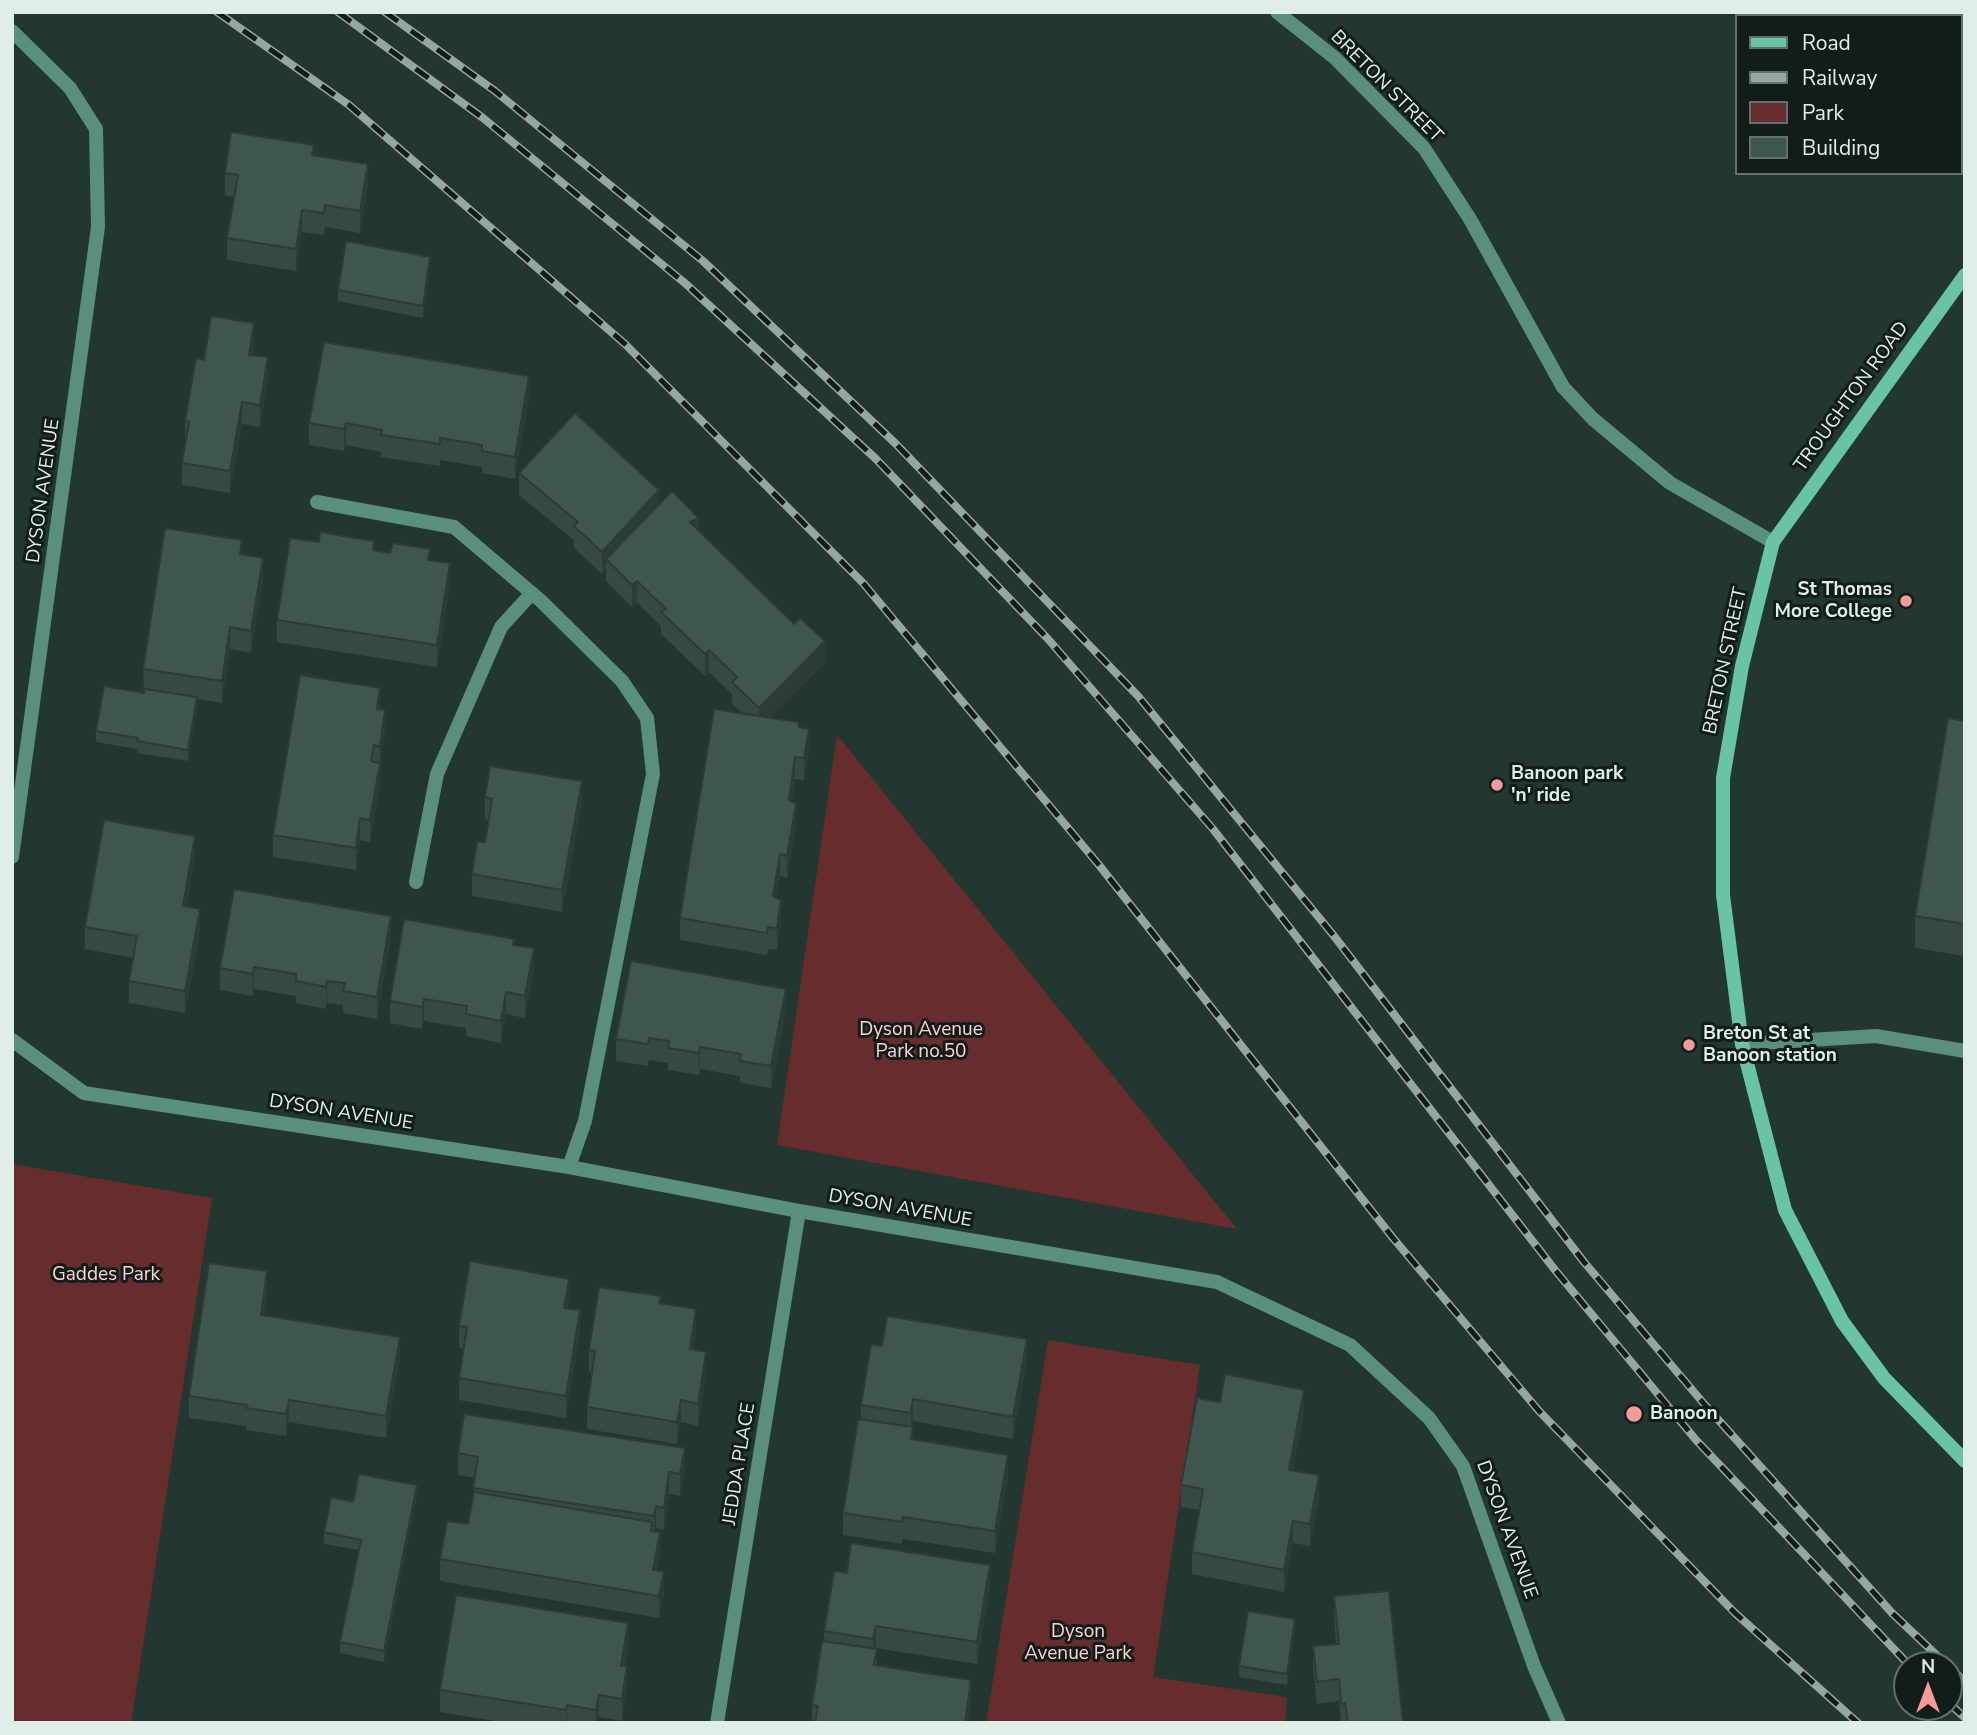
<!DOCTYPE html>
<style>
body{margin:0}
#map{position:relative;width:1977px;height:1735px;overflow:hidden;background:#213730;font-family:"Nunito Sans",sans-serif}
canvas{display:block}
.frame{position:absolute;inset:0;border:14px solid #e0eee8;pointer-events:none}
.legend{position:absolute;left:1735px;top:14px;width:228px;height:161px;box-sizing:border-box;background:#121c19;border:2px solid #64706c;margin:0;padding:9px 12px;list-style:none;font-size:21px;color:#e0eee8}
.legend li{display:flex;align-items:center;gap:14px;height:35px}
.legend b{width:35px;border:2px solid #64706c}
.north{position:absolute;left:1893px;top:1651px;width:70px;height:70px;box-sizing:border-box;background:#121c19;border:2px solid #64706c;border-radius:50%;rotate:0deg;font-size:19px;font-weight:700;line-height:28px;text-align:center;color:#e0eee8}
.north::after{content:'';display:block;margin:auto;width:24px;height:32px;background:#f59b97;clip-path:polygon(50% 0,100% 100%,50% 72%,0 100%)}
</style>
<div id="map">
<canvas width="1977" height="1735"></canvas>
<div class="frame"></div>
<ul class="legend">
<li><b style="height:9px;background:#69c3a6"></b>Road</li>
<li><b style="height:9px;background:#96a7a1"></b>Railway</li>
<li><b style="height:19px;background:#662d2c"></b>Park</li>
<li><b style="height:19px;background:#3f564e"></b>Building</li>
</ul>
<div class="north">N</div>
</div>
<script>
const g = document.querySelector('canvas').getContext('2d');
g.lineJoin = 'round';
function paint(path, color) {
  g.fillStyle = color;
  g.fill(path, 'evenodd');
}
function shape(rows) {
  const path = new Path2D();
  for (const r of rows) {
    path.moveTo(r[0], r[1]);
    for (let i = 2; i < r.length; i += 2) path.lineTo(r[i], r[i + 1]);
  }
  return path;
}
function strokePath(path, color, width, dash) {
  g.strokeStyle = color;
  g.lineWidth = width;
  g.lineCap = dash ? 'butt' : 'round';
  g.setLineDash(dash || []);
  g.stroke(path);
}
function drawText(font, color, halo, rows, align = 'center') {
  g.font = font + ' "Nunito Sans",sans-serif';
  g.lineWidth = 6;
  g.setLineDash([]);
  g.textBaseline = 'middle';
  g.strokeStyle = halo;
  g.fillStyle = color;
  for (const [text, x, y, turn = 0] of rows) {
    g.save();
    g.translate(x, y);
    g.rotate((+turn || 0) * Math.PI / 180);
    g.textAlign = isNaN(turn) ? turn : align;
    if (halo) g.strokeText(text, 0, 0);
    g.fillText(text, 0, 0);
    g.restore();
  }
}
paint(shape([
 [837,735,1237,1229,777,1145],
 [12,1164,212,1198,131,1723,12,1723],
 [1048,1340,1200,1365,1153,1677,1287,1697,1285,1723,986,1723]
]), '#662d2c');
strokePath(shape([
 [317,502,454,527,541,601,622,681,647,718,653,774,585,1121,569,1167],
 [416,882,437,774,501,627,532,593]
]), '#598f7c', 14);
strokePath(shape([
 [1277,12,1335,58,1424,148,1470,219,1563,387,1593,419,1670,483,1773,542],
 [12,31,70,88,96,129,98,227,12,857],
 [12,1040,84,1093,569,1167,799,1211,1217,1282,1350,1345,1429,1418,1463,1466,1534,1666,1559,1723],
 [1742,1044,1876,1036,1965,1051],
 [717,1723,799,1211]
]), '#598f7c', 14);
strokePath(shape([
 [1965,275,1773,542,1742,666,1723,778,1723,895,1742,1044,1785,1210,1842,1321,1884,1378,1965,1461]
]), '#69c3a6', 14);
const rail = shape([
 [217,12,349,105,625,344,863,583,1099,865,1393,1238,1539,1411,1735,1613,1858,1723],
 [338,12,483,118,686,284,876,459,1048,639,1213,829,1555,1270,1696,1440,1909,1665],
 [385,12,495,91,703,261,896,444,1138,696,1334,936,1584,1262,1705,1405,1892,1613,1947,1665],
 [1949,1667,1965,1682],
 [1949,1703,1965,1718]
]);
strokePath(rail, '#96a7a1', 8);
strokePath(rail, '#121c19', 5, [16]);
paint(shape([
 [314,155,368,186,360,233,325,227,324,235,302,232,296,271,227,260,227,238,235,197,225,195,225,173],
 [430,268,423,318,338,301,338,290],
 [254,345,253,355,268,379,260,427,242,424,230,493,182,485,182,463,185,443,185,421,204,360],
 [529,398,515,479,482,473,482,467,440,460,440,466,381,457,381,452,346,445,344,451,309,445,309,423],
 [519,473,659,504,699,531,825,663,771,717,799,727,809,751,804,780,795,779,792,802,796,826,787,878,780,876,776,898,781,922,777,950,768,949,767,955,680,940,680,918,742,713,732,704,732,694,709,672,705,676,661,634,661,626,637,603,632,607,606,581,606,570,602,574,574,548,574,540,519,495],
 [374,550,430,560,450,585,437,667,277,642,277,620],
 [242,555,263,580,251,653,230,649,222,703,197,699,197,709,188,761,137,753,137,749,96,742,96,731,144,693,143,669],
 [380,709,385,732,380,769,380,785,370,842,360,840,356,870,273,857,273,835],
 [1965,721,1965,956,1915,948,1915,916],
 [485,797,582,803,562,912,472,896,472,874,485,842,488,820,485,819],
 [195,858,186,907,200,931,185,1013,129,1003,129,981,133,958,85,949,85,927],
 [391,938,377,1019,343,1013,343,1005,327,1003,326,1009,296,1003,296,996,254,989,253,996,220,990,220,968],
 [514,945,534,970,525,1018,506,1014,501,1043,466,1036,466,1028,424,1021,422,1029,390,1023,390,1001],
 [786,1011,771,1088,740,1083,740,1076,700,1069,699,1075,668,1070,668,1063,649,1060,648,1066,616,1061,616,1039],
 [267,1293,264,1316,400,1359,386,1438,289,1422,286,1436,246,1430,246,1426,189,1418,189,1396],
 [569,1301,567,1308,580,1332,566,1418,459,1400,459,1378,464,1349,459,1348,459,1326],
 [661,1303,696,1331,693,1350,706,1374,698,1426,681,1422,677,1444,587,1429,587,1407,592,1372,589,1372,589,1350],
 [1027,1361,1013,1439,913,1421,912,1427,913,1440,1008,1477,995,1553,903,1539,902,1544,843,1535,843,1513,861,1419,861,1405],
 [1220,1402,1304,1412,1293,1470,1319,1497,1310,1546,1293,1543,1284,1592,1192,1574,1192,1552,1199,1510,1181,1507,1181,1485],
 [458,1453,685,1470,680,1496,669,1494,664,1530,656,1528,655,1531,660,1554,657,1570,664,1593,659,1618,440,1581,440,1559,468,1524,473,1496,475,1478,458,1475],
 [417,1496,384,1662,340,1653,340,1642,359,1550,324,1544,324,1532,353,1502],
 [990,1587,977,1664,876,1648,876,1649,877,1666,971,1702,968,1723,812,1723,812,1705,824,1641,824,1631],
 [1334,1596,1403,1723,1341,1723,1339,1701,1317,1704,1313,1668,1313,1646,1336,1644,1334,1618],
 [1295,1631,1287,1685,1239,1677,1239,1666],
 [628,1645,625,1666,627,1687,622,1721,599,1717,598,1723,507,1723,440,1712,440,1690]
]), '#364a43');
paint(shape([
 [368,164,368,186,360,233,360,211],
 [302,210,302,232,296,271,296,249],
 [430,257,430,268,423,318,423,306],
 [254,323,254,345,249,377,249,355],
 [268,357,268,379,260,427,260,405],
 [529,376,529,398,515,479,515,457],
 [242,402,242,424,230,493,230,471],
 [346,423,346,445,344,451,344,429],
 [659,490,659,512,606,559,606,570,602,574,602,552],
 [699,518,699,540,690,522],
 [263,558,263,580,251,653,251,631],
 [450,563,450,585,437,667,437,645],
 [637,581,637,603,632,607,632,585],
 [230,627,230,649,222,703,222,681],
 [825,641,825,663,759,730,759,708],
 [709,650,709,672,705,676,705,654],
 [380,688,380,710,377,709],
 [197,697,197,709,188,761,188,750],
 [385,710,385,732,380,769,380,747],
 [809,729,809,751,804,780,804,758],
 [795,757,795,779,789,822,789,800],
 [380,763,380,785,370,842,370,820],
 [582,781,582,803,562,912,562,890],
 [796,804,796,826,787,878,787,856],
 [360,818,360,840,356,870,356,848],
 [195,836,195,858,183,928,183,906],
 [780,854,780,876,773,918,773,896],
 [781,900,781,922,777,950,777,928],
 [200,909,200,931,185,1013,185,991],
 [391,916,391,938,377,1019,377,997],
 [534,948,534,970,525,1018,525,996],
 [254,967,254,989,253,996,253,974],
 [327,981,327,1003,326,1009,326,987],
 [786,989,786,1011,771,1088,771,1066],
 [506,992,506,1014,501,1043,501,1021],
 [424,999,424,1021,422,1029,422,1007],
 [700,1047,700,1069,699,1075,699,1053],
 [267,1271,267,1293,261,1337,261,1315],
 [569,1279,569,1301,564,1330,564,1308],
 [696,1309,696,1331,690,1371,690,1349],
 [580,1310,580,1332,566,1418,566,1396],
 [400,1337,400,1359,386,1438,386,1416],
 [1027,1339,1027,1361,1013,1439,1013,1417],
 [706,1352,706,1374,698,1426,698,1404],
 [1304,1390,1304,1412,1289,1492,1289,1470],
 [913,1399,913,1421,911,1435,911,1413],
 [289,1400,289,1422,286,1436,286,1414],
 [681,1400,681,1422,677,1444,677,1422],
 [685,1448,685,1470,680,1496,680,1474],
 [1008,1455,1008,1477,995,1553,995,1531],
 [669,1472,669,1494,664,1530,664,1508],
 [1319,1475,1319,1497,1310,1546,1310,1524],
 [417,1485,417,1496,384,1662,384,1651],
 [656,1506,656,1528,654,1538,654,1516],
 [1293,1521,1293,1543,1284,1592,1284,1570],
 [660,1532,660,1554,653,1592,653,1570],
 [990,1565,990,1587,977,1664,977,1642],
 [664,1571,664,1593,659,1618,659,1596],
 [1295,1619,1295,1631,1287,1685,1287,1674],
 [628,1623,628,1645,621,1688,621,1666],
 [876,1626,876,1648,873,1661,873,1639],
 [627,1665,627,1687,622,1721,622,1699],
 [971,1680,971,1702,968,1723,965,1723],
 [599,1695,599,1717,598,1723,596,1723,596,1710],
 [567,1705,567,1723,566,1723,566,1710]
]), '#2c3c37');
const building = shape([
 [231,132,314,145,312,155,368,164,360,211,325,205,324,213,302,210,296,249,227,238,238,175,225,173,231,132],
 [346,241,430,257,423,306,338,290,346,241],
 [211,316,254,323,249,355,268,357,260,405,242,402,230,471,182,463,189,422,185,421,196,358,204,360,211,316],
 [324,342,529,376,515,457,482,451,482,445,440,438,440,444,381,435,382,430,346,423,344,429,309,423,324,342],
 [575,413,659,490,602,552,574,526,578,522,519,473,575,413],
 [672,491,699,518,690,522,794,624,800,618,825,641,759,708,732,682,737,677,709,650,705,654,661,612,666,609,637,581,632,585,606,559,672,491],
 [165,528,242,540,240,554,263,558,251,631,230,627,222,681,143,669,165,528],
 [320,532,374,541,373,550,390,553,393,543,430,549,428,560,450,563,437,645,277,620,290,538,319,542,320,532],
 [300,675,380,688,377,709,385,710,380,747,374,745,371,761,380,763,370,820,360,818,356,848,273,835,300,675],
 [104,686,144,693,145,689,197,697,188,750,137,741,138,738,96,731,104,686],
 [714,709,798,722,799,727,809,729,804,758,795,757,789,800,796,804,787,856,780,854,773,896,781,900,777,928,768,927,767,933,680,918,714,709],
 [1948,718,1965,721,1965,924,1915,916,1948,718],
 [490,766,582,781,562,890,472,874,477,841,485,842,492,799,485,797,490,766],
 [104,820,195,836,183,906,200,909,185,991,129,981,137,936,85,927,104,820],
 [234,889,391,916,377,997,343,991,345,983,327,981,326,987,296,981,296,974,254,967,253,974,220,968,234,889],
 [404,919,514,939,513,945,534,948,525,996,506,992,501,1021,466,1014,467,1006,424,999,422,1007,390,1001,404,919],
 [631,961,786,989,771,1066,740,1061,741,1054,700,1047,699,1053,668,1048,669,1041,649,1038,648,1044,616,1039,631,961],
 [470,1261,569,1279,564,1308,580,1310,566,1396,459,1378,467,1327,459,1326,470,1261],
 [209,1263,267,1271,261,1315,400,1337,386,1416,289,1400,286,1414,246,1408,247,1405,189,1396,209,1263],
 [599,1287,661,1296,659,1303,696,1309,690,1349,706,1352,698,1404,681,1400,677,1422,587,1407,595,1351,589,1350,599,1287],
 [887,1316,1027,1339,1013,1417,913,1399,911,1413,861,1405,871,1344,882,1346,887,1316],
 [1225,1374,1304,1390,1289,1470,1319,1475,1310,1524,1293,1521,1284,1570,1192,1552,1203,1489,1181,1485,1197,1398,1220,1402,1225,1374],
 [464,1414,685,1448,680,1474,669,1472,664,1508,656,1506,654,1516,473,1488,478,1457,458,1453,464,1414],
 [858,1419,913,1427,911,1439,1008,1455,995,1531,903,1517,902,1522,843,1513,858,1419],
 [359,1474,417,1485,384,1651,340,1642,361,1540,324,1532,331,1497,353,1502,359,1474],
 [474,1492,652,1522,651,1531,660,1532,653,1570,664,1571,659,1596,440,1559,447,1521,468,1524,474,1492],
 [851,1543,990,1565,977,1642,876,1626,873,1639,824,1631,834,1571,847,1573,851,1543],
 [1389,1591,1403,1722,1348,1723,1345,1703,1341,1704,1339,1679,1317,1682,1313,1646,1339,1644,1334,1596,1389,1591],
 [456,1595,628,1623,621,1666,627,1665,622,1699,599,1695,596,1710,567,1705,566,1710,440,1690,456,1595],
 [1248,1611,1295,1619,1287,1674,1239,1666,1248,1611],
 [822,1641,877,1649,874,1665,971,1680,965,1723,815,1723,818,1706,812,1705,822,1641]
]);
paint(building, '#3f564e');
strokePath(building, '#2c3c37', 2);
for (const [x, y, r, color] of [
 [1906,601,7,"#f59b97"],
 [1497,785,7,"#f59b97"],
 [1689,1045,7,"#f59b97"],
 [1634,1414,9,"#f59b97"]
]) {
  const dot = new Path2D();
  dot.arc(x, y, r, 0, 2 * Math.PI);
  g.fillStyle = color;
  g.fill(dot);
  strokePath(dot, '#121c19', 2.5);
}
drawText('19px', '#e0eee8', '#121c19', [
 ["BRETON STREET",1386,87,45],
 ["TROUGHTON ROAD",1852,397,-54],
 ["DYSON AVENUE",44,491,-82],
 ["BRETON STREET",1726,661,-78],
 ["DYSON AVENUE",341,1113,9],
 ["DYSON AVENUE",900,1209,10],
 ["JEDDA PLACE",740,1464,-81],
 ["DYSON AVENUE",1506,1530,70]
]);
drawText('bold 19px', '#e0eee8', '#121c19', [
 ["St Thomas",1892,590,"right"],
 ["More College",1892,612,"right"],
 ["Banoon park",1511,774],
 ["'n' ride",1511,796],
 ["Breton St at",1703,1034],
 ["Banoon station",1703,1056],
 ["Banoon",1650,1414]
], 'left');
drawText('19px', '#fbd3d0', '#121c19', [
 ["Dyson Avenue",921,1030],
 ["Park no.50",921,1052],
 ["Gaddes Park",106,1275],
 ["Dyson",1078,1632],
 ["Avenue Park",1078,1654]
]);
</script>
